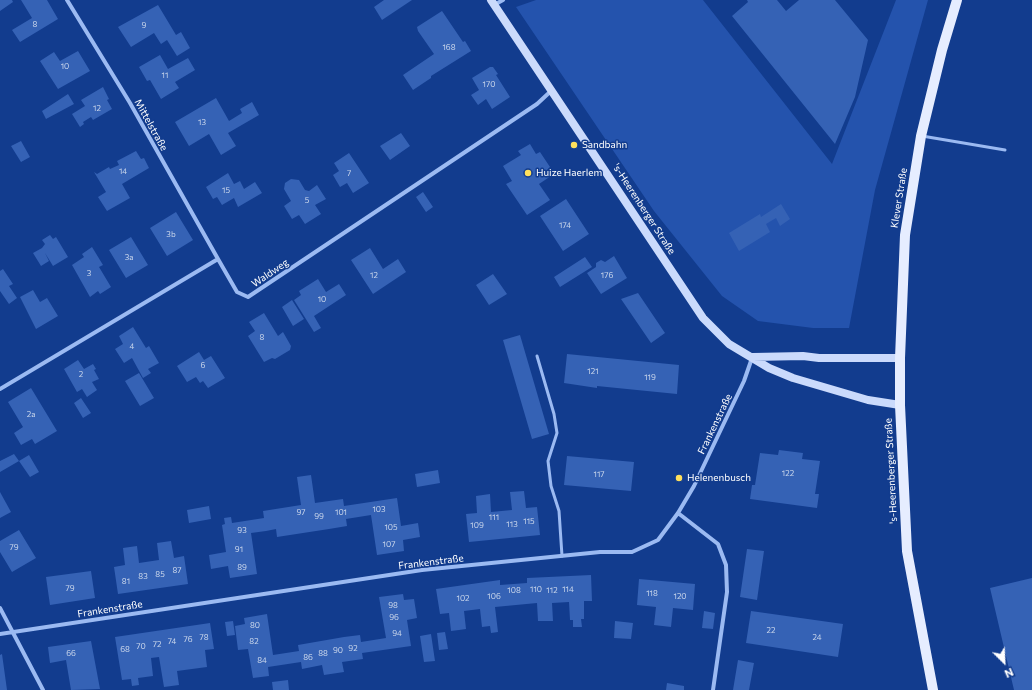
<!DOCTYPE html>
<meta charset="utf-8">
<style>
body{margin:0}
#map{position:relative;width:1032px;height:690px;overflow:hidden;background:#123c8e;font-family:Commissioner,sans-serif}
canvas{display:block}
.north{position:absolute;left:984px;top:642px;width:40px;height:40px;-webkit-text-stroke:3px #123c8e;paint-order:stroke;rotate:156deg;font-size:11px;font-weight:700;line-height:16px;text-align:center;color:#fff}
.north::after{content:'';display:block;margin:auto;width:14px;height:18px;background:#fff;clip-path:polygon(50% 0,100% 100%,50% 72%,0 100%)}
</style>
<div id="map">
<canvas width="1032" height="690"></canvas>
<div class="north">N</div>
</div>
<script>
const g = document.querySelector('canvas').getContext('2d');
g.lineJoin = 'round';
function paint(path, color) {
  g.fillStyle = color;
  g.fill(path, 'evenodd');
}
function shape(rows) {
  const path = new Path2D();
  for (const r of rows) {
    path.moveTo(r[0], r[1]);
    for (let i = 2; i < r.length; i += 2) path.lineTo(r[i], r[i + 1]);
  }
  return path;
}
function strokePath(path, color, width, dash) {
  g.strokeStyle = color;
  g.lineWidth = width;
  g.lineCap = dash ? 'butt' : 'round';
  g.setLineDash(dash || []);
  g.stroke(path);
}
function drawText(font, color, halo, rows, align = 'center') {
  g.font = font + ' Commissioner,sans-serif';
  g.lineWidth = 3;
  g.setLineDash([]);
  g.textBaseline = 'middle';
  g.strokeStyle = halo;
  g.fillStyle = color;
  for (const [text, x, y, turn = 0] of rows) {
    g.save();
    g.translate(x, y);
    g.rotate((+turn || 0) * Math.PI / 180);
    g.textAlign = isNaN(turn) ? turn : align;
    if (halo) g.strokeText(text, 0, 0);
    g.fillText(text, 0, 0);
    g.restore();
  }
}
paint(shape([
 [536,0,703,0,832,164,896,0,928,0,875,190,849,328,813,328,758,321,722,296,654,211,516,7]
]), '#2453ad');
paint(shape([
 [0,0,12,0,13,2,0,11],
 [21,0,47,0,58,19,20,42,12,30,32,18],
 [384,0,412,0,382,20,374,7],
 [747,0,777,0,786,11,799,0,835,0,868,40,855,97,835,144,732,16,748,2],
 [158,5,176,35,181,32,190,48,177,56,167,40,161,44,154,33,131,47,118,27],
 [442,11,463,42,465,41,471,51,431,76,431,78,413,90,403,75,434,54,418,31,417,27],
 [78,51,90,71,58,89,40,61,54,52,60,61],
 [160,55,168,69,188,58,195,70,175,82,179,88,161,99,150,80,147,81,139,67],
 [490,67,493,67,498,74,496,75,510,97,492,109,486,99,478,105,471,95,479,90,472,78],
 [103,87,109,99,107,100,112,109,93,120,91,117,83,122,84,124,80,127,72,114,85,106,81,100],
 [68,94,74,104,46,119,42,111],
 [216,98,229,121,242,113,240,109,252,102,259,115,228,133,236,146,221,155,209,134,189,146,175,122],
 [401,133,410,146,390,160,380,146],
 [21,141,30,157,21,162,11,146],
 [530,144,536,154,540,152,550,167,547,170,551,176,539,184,550,200,527,215,506,184,512,181,503,166,521,155,518,151],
 [136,151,141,159,144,158,149,168,122,184,130,198,107,211,98,197,106,192,94,172,97,174,109,167,110,169,119,165,117,161],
 [349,153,369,183,353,193,347,183,340,187,333,175,339,171,334,163],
 [228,173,234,184,240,181,244,189,255,182,262,193,238,207,234,198,222,205,217,197,213,199,206,187],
 [291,179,299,180,305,190,309,191,317,185,326,199,315,205,321,214,305,224,299,215,292,219,284,206,291,201,284,189,285,183],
 [423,192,433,207,426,212,416,197],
 [566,199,589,234,563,251,540,216],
 [781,204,790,219,780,226,776,218,766,224,770,232,739,251,729,233,760,214,761,217],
 [176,212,193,240,167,256,150,228],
 [50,235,53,239,56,237,68,257,53,266,45,253,49,261,41,266,33,253,42,248,45,244,42,240],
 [131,237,148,265,126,278,109,250],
 [92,247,103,265,99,267,111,287,100,294,98,291,90,297,72,265,84,257,82,254],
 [370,248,383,269,398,259,406,272,373,294,351,260],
 [614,256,627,278,601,294,587,273,596,267,596,263,601,260,605,262],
 [585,257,592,267,560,287,554,277],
 [3,269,13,284,9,286,17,298,9,304,0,291,0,271],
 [493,274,507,294,489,305,476,285],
 [318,279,326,292,339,284,346,295,314,316,321,328,314,332,294,300,301,295,299,291],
 [33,290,40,302,47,298,58,316,36,329,20,297],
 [638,293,665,333,651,343,621,299],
 [292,300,304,319,293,326,282,307],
 [264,313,278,336,283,332,291,346,290,350,275,359,272,358,264,362,248,336,255,331,249,322],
 [133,327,146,348,149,346,159,363,148,369,151,373,143,378,132,358,124,363,115,349,123,344,119,336],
 [520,335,549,434,532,439,503,340],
 [199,352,204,360,211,356,225,378,208,388,203,381,200,383,196,377,187,382,177,366],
 [567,354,679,365,677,394,597,386,597,388,564,383],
 [78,360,84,369,93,364,96,369,94,370,99,379,92,382,97,390,87,397,82,389,77,392,64,369],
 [139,373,154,398,140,406,125,381],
 [31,388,57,431,35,444,32,439,21,445,14,433,23,427,8,402],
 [81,398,91,413,83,418,74,403],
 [779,450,803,453,802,459,820,461,815,494,819,494,817,508,750,499,752,485,755,485,760,453,778,455],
 [14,454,19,461,29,455,39,472,30,477,19,461,0,472,0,461],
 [567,456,634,462,631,491,564,485],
 [438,470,440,483,417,487,415,474],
 [311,475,315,503,343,499,344,506,397,498,401,526,418,523,420,537,403,540,404,551,377,555,371,515,346,519,347,526,329,529,277,537,276,529,266,531,251,533,257,574,230,578,228,566,211,569,209,555,226,552,222,525,225,524,224,518,231,517,232,523,264,518,263,511,301,505,297,477],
 [524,491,526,508,537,507,540,535,469,542,466,514,477,513,476,496,490,494,491,512,512,510,510,492],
 [0,492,11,512,0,518],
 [209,506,211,519,189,523,187,510],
 [19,530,36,558,12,572,0,552,0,541],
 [171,541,174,558,184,556,188,584,118,594,114,567,125,565,123,548,137,546,139,563,159,560,157,543],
 [747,549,764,551,757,600,740,597],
 [91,571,95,598,50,605,46,577],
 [591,575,592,601,584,601,584,619,581,619,582,627,573,627,573,620,570,620,569,602,552,603,553,621,538,621,537,603,495,607,498,632,491,633,490,626,482,627,480,609,464,611,466,629,459,630,451,631,449,613,440,614,436,589,500,580,500,585,527,583,527,578],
 [1032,578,1032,690,1014,690,990,588],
 [639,579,695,584,693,610,673,608,671,627,654,625,656,607,637,605],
 [403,594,404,600,414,599,417,618,407,620,411,646,362,653,363,659,342,662,344,672,324,675,322,665,302,669,301,662,268,667,269,676,253,678,248,649,238,650,235,626,245,624,244,618,267,614,273,655,299,651,298,645,344,637,360,635,361,642,386,638,379,597],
 [704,611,715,613,713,629,702,628],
 [751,611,843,624,838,657,746,643],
 [233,621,235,635,227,636,225,622],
 [615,621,633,623,631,639,614,638],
 [210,623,214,649,205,650,207,667,177,671,179,685,164,687,159,657,151,658,153,676,138,678,139,685,132,686,131,679,122,680,115,637],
 [445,632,448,649,439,650,437,633],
 [431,634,435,661,424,662,420,636],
 [91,641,100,689,71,690,66,660,50,663,48,647],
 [2,654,7,690,0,690,0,655],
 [738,660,754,663,749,690,733,690],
 [288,680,289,690,273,690,272,682],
 [667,683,684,686,684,690,666,690]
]), '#3562b5');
strokePath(shape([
 [922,136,1005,150],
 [537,356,554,414,557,433,548,461,551,486,559,511,562,556]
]), '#9bbaf2', 3);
strokePath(shape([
 [67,0,130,103,218,259],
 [494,5,503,0],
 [0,389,218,259,237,292,248,297,537,104,551,91],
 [678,513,718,544,726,565,727,592,713,690],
 [0,608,43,690],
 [0,634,422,570,600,552,632,552,658,540,678,513,694,486,744,381,752,358]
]), '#9bbaf2', 4);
strokePath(shape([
 [491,0,703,318,729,344,769,368,793,378,868,400,900,405],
 [753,357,803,356,819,358,900,358]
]), '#cadafc', 8);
strokePath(shape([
 [933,690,907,551,900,405,900,358,905,235,921,136,942,50,957,0]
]), '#e6edff', 10);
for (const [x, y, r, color] of [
 [574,145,4,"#ffe05c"],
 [528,173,4,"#ffe05c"],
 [679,478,4,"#ffe05c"]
]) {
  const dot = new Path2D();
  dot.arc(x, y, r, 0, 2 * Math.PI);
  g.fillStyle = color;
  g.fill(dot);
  strokePath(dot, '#123c8e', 1.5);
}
drawText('8px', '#ccd8ec', null, [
 ["8",35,24],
 ["9",144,25],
 ["168",449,47],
 ["10",65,66],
 ["11",165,75],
 ["170",489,84],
 ["12",97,108],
 ["13",202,122],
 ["14",123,171],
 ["7",349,173],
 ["15",226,190],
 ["5",307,200],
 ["174",565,225],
 ["3b",171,234],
 ["3a",129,257],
 ["3",89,273],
 ["12",374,275],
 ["176",607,275],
 ["10",322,299],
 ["8",262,337],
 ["4",132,346],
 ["6",203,365],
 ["121",593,371],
 ["2",81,374],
 ["119",650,377],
 ["2a",31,414],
 ["122",788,473],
 ["117",599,474],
 ["103",379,509],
 ["97",301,512],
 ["101",341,512],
 ["99",319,516],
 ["111",494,517],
 ["115",529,521],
 ["113",512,524],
 ["109",477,525],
 ["105",391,527],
 ["93",242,530],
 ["107",389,544],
 ["79",14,547],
 ["91",239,549],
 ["89",242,567],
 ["87",177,570],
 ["85",160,574],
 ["83",143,576],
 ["81",126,581],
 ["79",70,588],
 ["110",536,589],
 ["114",568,589],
 ["108",514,590],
 ["112",552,590],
 ["118",652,593],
 ["106",494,596],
 ["120",680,596],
 ["102",463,598],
 ["98",393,605],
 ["96",394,617],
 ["80",255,625],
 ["22",771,630],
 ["94",397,633],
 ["78",204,637],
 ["24",817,637],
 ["76",188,639],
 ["74",172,641],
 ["82",254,641],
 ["72",157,644],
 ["70",141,646],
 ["92",353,648],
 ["68",125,649],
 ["90",338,650],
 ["66",71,653],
 ["88",323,653],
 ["86",308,657],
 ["84",262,660]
]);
drawText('10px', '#fff', '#123c8e', [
 ["Mittelstraße",151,125,61],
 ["Klever Straße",899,198,-81],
 ["'s-Heerenberger Straße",644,209,57],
 ["Waldweg",270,273,-34],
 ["Frankenstraße",715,424,-64],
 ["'s-Heerenberger Straße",891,471,-93],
 ["Frankenstraße",431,562,-7],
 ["Frankenstraße",110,609,-9]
]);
drawText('10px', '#fff', '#123c8e', [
 ["Sandbahn",582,145],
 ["Huize Haerlem",536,173],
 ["Helenenbusch",687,478]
], 'left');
</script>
